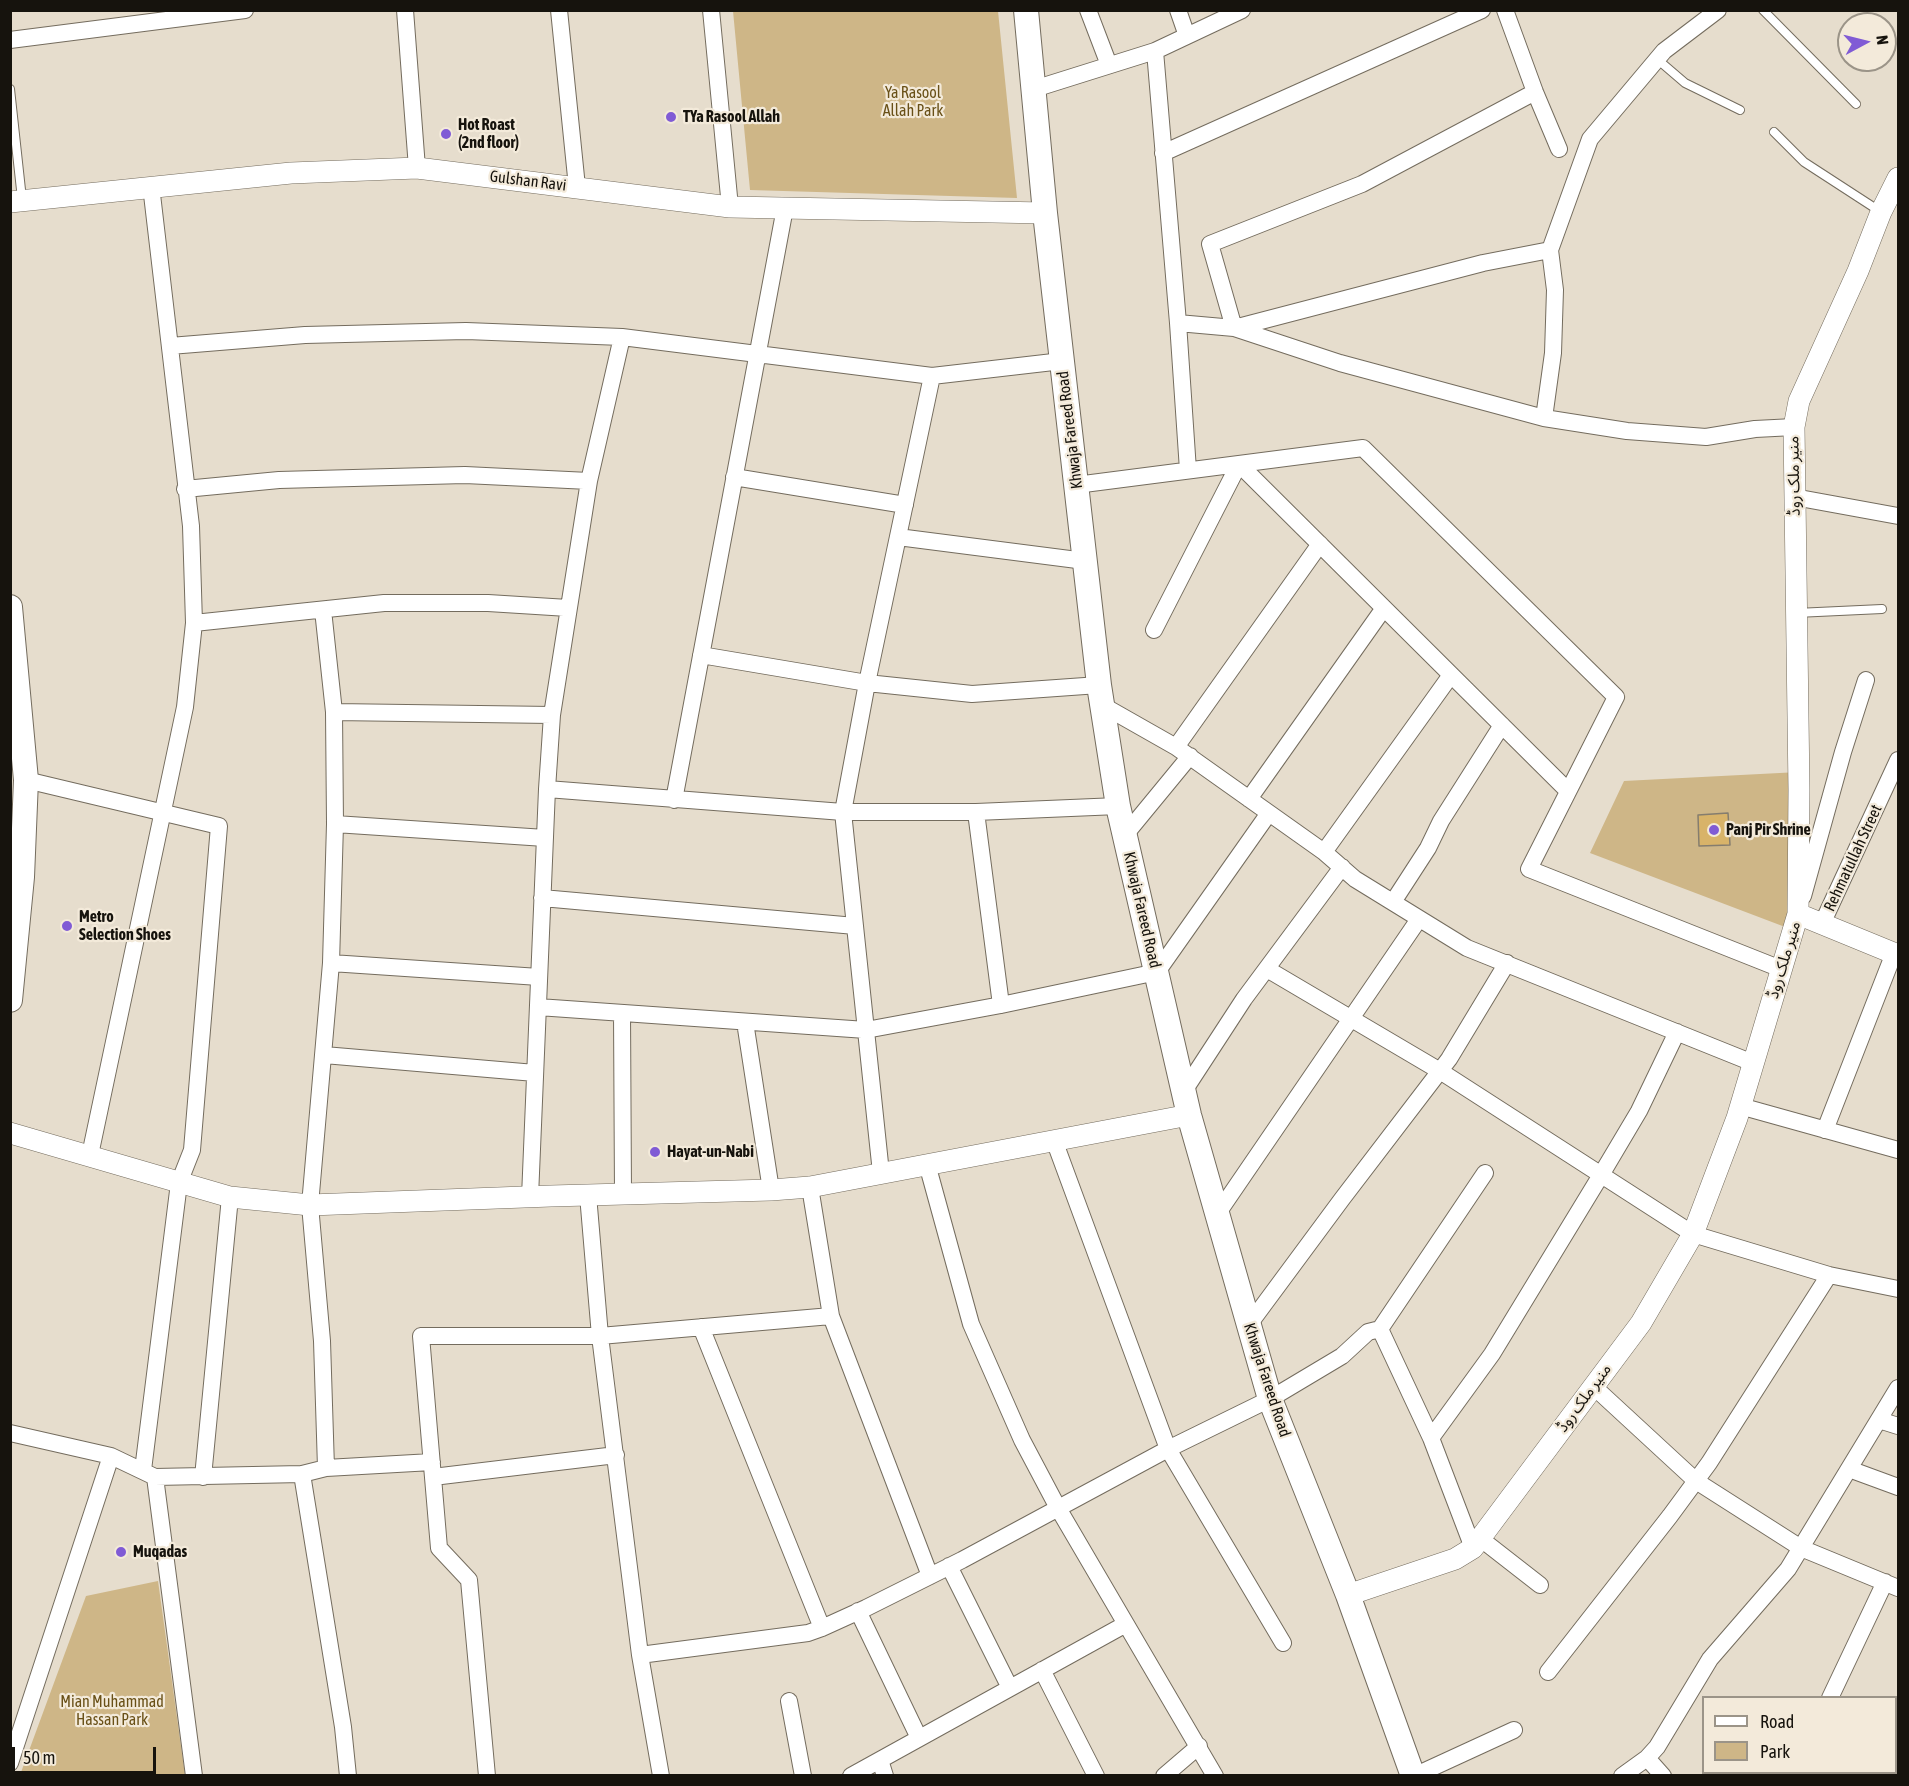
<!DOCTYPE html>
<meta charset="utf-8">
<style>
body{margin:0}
#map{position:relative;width:1909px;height:1786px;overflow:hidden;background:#e6ddcd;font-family:"Asap Condensed",sans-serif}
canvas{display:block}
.frame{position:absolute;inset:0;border:12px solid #16130d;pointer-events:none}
.legend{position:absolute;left:1702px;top:1696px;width:195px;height:78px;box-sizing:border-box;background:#f3eada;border:2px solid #9b9488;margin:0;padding:8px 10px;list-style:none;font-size:18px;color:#16130d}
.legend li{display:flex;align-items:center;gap:12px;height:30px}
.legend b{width:30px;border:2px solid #9b9488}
.north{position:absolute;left:1837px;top:12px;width:60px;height:60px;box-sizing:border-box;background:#f3eada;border:2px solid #9b9488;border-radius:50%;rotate:83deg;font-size:16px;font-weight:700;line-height:24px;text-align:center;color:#16130d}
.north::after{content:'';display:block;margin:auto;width:21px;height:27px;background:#805bd5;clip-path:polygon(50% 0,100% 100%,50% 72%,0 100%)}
.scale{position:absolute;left:12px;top:1747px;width:144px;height:27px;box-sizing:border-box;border:3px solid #16130d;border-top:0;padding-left:8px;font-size:18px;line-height:21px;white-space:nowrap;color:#16130d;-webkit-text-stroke:4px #f3eada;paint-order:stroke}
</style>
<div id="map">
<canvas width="1909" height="1786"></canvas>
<div class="frame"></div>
<ul class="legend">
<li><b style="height:8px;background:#fff"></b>Road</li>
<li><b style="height:16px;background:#ceb687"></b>Park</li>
</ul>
<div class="north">N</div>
<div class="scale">50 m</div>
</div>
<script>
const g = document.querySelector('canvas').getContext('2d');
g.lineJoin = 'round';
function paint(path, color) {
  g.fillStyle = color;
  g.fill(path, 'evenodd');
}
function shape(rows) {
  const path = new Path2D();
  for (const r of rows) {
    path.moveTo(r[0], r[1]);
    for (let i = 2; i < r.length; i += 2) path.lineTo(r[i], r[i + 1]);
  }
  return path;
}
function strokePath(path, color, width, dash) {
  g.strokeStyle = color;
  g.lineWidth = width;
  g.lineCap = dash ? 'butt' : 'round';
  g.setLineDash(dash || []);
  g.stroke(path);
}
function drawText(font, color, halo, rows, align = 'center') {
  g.font = font + ' "Asap Condensed","Noto Sans Arabic",sans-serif';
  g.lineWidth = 4.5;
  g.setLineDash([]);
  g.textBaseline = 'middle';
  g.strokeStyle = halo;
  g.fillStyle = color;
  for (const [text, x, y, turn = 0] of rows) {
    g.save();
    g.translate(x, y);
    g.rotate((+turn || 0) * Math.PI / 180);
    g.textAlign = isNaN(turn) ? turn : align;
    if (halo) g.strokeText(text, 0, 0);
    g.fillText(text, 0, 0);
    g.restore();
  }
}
paint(shape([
 [733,11,998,11,1017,198,750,190],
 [1799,772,1793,930,1590,853,1624,781],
 [158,1581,185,1775,20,1775,86,1596]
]), '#ceb687');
const building = shape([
 [1728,813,1730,845,1699,846,1698,815,1728,813]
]);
paint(building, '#d8b369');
strokePath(building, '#857d6e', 1.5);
const service = shape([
 [1763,10,1856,104],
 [1657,59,1685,83,1740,110],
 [10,89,22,199],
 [1774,132,1804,162,1881,212],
 [1796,613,1882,609]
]);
const minor = shape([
 [405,10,417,168],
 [559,10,577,187],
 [711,10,730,207],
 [1088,10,1109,65],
 [1178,10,1187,36],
 [1505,10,1535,92,1559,149],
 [10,40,245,10],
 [1155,51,1178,323,1188,470],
 [1034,89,1155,51,1242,10],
 [1535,92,1362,184,1210,244,1234,328,1483,263,1550,250],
 [1163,153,1482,10],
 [1178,323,1234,328,1340,363,1544,418,1627,431,1706,437,1755,429,1794,427],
 [170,346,305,335,466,331,622,337,932,376,1062,361],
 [1544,418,1553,353,1555,290,1550,250,1590,139,1664,51,1718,10],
 [734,477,905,505],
 [1076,485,1363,448,1616,697,1529,869,1781,969],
 [185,489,279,480,465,475,589,481],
 [1794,497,1898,516],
 [898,537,1085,561],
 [323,610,334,712,335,824,331,963,310,1205,322,1341,326,1468],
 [194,623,384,603,488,603,568,608],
 [1154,630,1239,464,1568,791],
 [701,655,867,683,972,694,1099,685],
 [1102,705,1176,747,1324,852,1355,879,1467,948,1753,1063],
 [334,712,552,715],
 [1176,747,1320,544],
 [26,780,219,826,192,1150,179,1183,143,1470],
 [547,789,843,812,976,812,1118,806],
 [1249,799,1384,608],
 [674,800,785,208],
 [976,812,1001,1005],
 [335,824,545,838],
 [1125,835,1190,756],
 [1324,852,1451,675],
 [1803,896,1843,752,1866,680],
 [542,898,855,926],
 [1393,902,1428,848,1441,821,1502,725],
 [1822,924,1898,760],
 [331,963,539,977],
 [1267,969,1440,1071,1693,1234,1829,1275,1898,1289],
 [538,1007,866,1030,1001,1005,1157,972,1269,813],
 [622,1013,623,1194],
 [745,1022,771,1190],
 [324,1055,535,1073],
 [1184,1091,1244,999,1342,867],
 [1740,1106,1898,1150],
 [1825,1130,1894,953],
 [1054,1140,1168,1449,1283,1643],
 [90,1155,185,707,194,623,191,526,151,186],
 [927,1164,971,1324,1022,1440,1058,1508,1215,1776],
 [881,1173,843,812,867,683,932,376],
 [810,1187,831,1316,930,1576],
 [588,1195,600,1336,640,1655,661,1776],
 [530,1197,547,789,552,715,589,481,622,337],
 [1218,1213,1419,919],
 [1248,1326,1342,1199,1449,1059,1507,963],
 [701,1327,822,1628],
 [1380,1329,1431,1438,1473,1548],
 [1593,1386,1696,1481,1801,1548,1898,1588],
 [1879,1420,1898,1426],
 [10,1433,111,1456,155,1477,302,1474,326,1468,432,1462],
 [1431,1438,1492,1354,1601,1175,1639,1111,1677,1032],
 [1849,1469,1898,1487],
 [302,1474,343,1727,348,1776],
 [155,1477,194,1776],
 [203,1477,230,1197],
 [433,1477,616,1455],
 [1481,1539,1540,1585],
 [949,1566,1010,1688],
 [858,1611,919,1738],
 [640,1655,808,1633,822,1628,866,1608,962,1560,1168,1449,1270,1399,1342,1356,1368,1332,1380,1329,1485,1173],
 [1042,1670,1096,1776],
 [1548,1672,1670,1516,1709,1463,1829,1275],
 [1830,1698,1885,1582],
 [789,1701,803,1776],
 [1647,1758,1663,1776],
 [880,1760,885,1776],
 [10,1763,111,1456],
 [487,1776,469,1580,439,1548,421,1336,600,1336,831,1316],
 [851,1776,1126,1624],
 [1164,1776,1199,1746],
 [1414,1776,1514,1730],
 [1622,1776,1647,1758,1657,1747,1710,1659,1788,1569,1898,1388],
 [1792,1776,1794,1772]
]);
const tertiary = shape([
 [10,202,291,173,417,168,730,207,1045,213],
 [1798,914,1898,955],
 [10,1133,230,1197,310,1205,551,1196,771,1190,810,1187,1189,1115],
 [1348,1595,1455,1559,1473,1548,1641,1323,1693,1234,1737,1118,1798,914,1799,790,1794,427,1799,401,1858,271,1881,212,1898,178]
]);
const secondary = shape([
 [1026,10,1045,213,1099,685,1118,806,1189,1115,1270,1399,1348,1595,1413,1776],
 [10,607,26,780,22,877,10,1000]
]);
strokePath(service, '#746c5e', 10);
strokePath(minor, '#746c5e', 18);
strokePath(tertiary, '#746c5e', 22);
strokePath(secondary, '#746c5e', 26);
strokePath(service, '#fff', 8);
strokePath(minor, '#fff', 16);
strokePath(tertiary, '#fff', 21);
strokePath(secondary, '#fff', 24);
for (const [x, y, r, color] of [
 [671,117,6,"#805bd5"],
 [446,134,6,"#805bd5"],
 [1714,830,6,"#805bd5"],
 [67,926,6,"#805bd5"],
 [655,1152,6,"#805bd5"],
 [121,1552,6,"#805bd5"]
]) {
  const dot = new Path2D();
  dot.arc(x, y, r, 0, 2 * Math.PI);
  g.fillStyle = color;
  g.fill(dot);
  strokePath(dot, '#f3eada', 2);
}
drawText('16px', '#695017', '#f3eada', [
 ["Ya Rasool",913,93],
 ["Allah Park",913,111],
 ["Mian Muhammad",112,1702],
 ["Hassan Park",112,1720]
]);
drawText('bold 16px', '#16130d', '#f3eada', [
 ["TYa Rasool Allah",683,117],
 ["Hot Roast",458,125],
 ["(2nd floor)",458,143],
 ["Panj Pir Shrine",1726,830],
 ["Metro",79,917],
 ["Selection Shoes",79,935],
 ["Hayat-un-Nabi",667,1152],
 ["Muqadas",133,1552]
], 'left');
drawText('16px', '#16130d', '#f3eada', [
 ["Gulshan Ravi",528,181,7],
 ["Khwaja Fareed Road",1070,430,-97],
 ["منیر ملک روڈ",1794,476,-91],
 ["Rehmatullah Street",1853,858,-65],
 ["Khwaja Fareed Road",1142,910,77],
 ["منیر ملک روڈ",1784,960,-73],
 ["Khwaja Fareed Road",1267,1380,72],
 ["منیر ملک روڈ",1584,1398,-54]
]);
</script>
